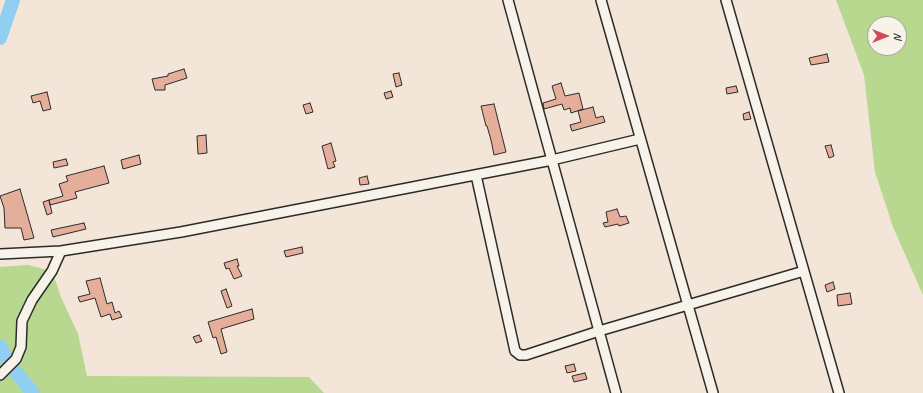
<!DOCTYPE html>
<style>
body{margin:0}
#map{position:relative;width:923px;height:393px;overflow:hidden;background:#f3e5d8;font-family:Caveat,sans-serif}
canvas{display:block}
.north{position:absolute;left:867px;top:16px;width:40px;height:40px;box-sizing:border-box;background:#f7f3e8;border:1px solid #a5a39c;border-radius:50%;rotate:90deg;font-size:11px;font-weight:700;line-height:16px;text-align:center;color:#2b2b2b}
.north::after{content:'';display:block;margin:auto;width:14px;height:18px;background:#d1495b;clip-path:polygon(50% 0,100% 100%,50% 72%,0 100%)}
</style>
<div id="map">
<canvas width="923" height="393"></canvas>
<div class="north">N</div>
</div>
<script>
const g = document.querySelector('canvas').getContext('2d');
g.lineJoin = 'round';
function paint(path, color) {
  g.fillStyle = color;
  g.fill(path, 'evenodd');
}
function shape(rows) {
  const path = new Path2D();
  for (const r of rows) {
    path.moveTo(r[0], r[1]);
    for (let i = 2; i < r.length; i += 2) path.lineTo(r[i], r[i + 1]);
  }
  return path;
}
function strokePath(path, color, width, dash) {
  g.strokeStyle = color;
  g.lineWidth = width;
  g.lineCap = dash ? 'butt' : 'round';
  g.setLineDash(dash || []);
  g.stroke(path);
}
paint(shape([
 [836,0,923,0,923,295,893,227,875,172,864,75],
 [875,24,899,24,899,48,875,48],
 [28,265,52,271,61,297,78,334,87,376,309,377,324,393,0,393,0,267]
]), '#b8d78f');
strokePath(shape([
 [0,38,13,0],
 [0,346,10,365,33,393]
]), '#91cff2', 14);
const building = shape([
 [827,54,829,62,811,65,809,58,827,54],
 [184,69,187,78,165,85,165,90,155,90,152,79,168,76,168,74,184,69],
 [399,73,402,85,396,87,393,74,399,73],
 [561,83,565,96,579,93,583,109,571,113,570,108,564,110,562,104,544,109,543,103,556,99,552,86,561,83],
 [736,86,738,92,727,94,726,88,736,86],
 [391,91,393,97,386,99,384,93,391,91],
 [47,92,51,109,43,111,40,101,33,103,31,96,47,92],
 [310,103,313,112,306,114,303,105,310,103],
 [494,104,506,152,494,155,491,140,487,126,486,126,481,106,494,104],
 [593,107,596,118,603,116,605,122,572,131,570,125,581,122,578,111,593,107],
 [749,112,751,119,744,120,743,114,749,112],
 [206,135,207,153,198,154,197,136,206,135],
 [331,143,336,161,333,162,335,167,328,169,322,146,331,143],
 [831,145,834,156,829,158,825,146,831,145],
 [139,155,141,164,123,169,121,160,139,155],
 [66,159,68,165,54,168,53,162,66,159],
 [104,166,109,183,75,192,77,198,50,205,49,200,63,196,59,184,68,181,66,176,104,166],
 [367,176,369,184,360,185,359,178,367,176],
 [20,189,34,238,24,240,21,228,5,228,4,208,0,196,20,189],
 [49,200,52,213,47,215,43,202,49,200],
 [617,209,620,217,626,216,629,223,619,226,618,224,605,227,603,223,608,222,606,212,617,209],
 [84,223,86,229,53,237,51,230,84,223],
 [302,247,303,253,286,257,284,251,302,247],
 [237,259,239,266,237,266,242,276,234,279,229,268,226,269,224,263,237,259],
 [100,278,107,304,112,302,115,313,119,311,122,317,112,320,110,314,101,317,95,298,80,302,78,297,90,294,86,281,100,278],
 [833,282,835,289,827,292,825,285,833,282],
 [226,289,232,306,227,308,221,291,226,289],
 [850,293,852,304,838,306,837,295,850,293],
 [252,309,254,319,221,329,227,352,221,354,216,337,213,338,208,322,252,309],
 [199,335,202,341,196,343,193,337,199,335],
 [574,364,576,371,567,373,565,366,574,364],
 [585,373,587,379,574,382,572,376,585,373]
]);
paint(building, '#e5ae9a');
strokePath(building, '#2b2b2b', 1);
const minor = shape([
 [508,0,616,393],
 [601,0,713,393],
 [726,0,839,393],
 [476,175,515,351,520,355,526,355,599,331,804,271],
 [0,254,61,251,181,232,552,160,640,139],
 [0,375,16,359,21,347,22,321,32,300,52,271,61,251]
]);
strokePath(minor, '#2b2b2b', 12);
strokePath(minor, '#f7f3e8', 9);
</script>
